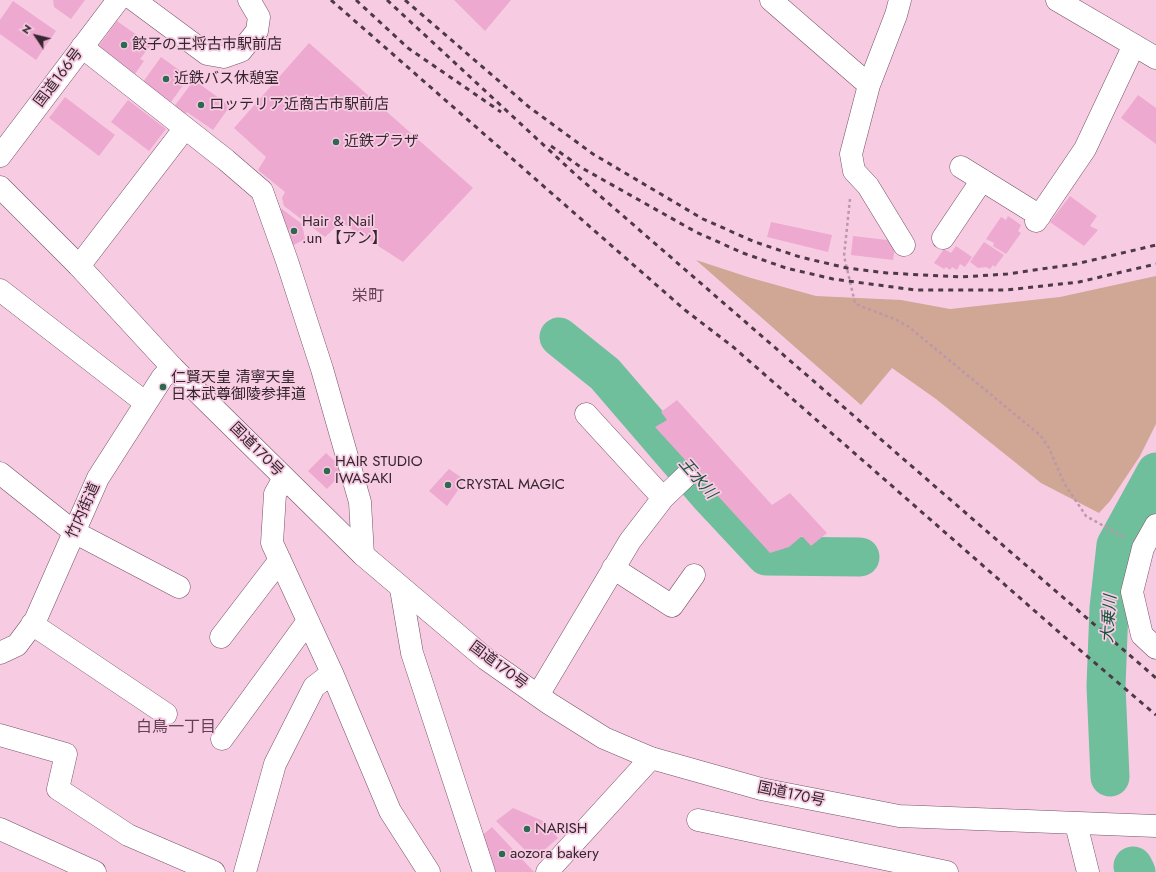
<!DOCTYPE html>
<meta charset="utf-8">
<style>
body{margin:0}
#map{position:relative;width:1156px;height:872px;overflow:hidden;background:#f7cce3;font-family:Jost,sans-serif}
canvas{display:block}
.north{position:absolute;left:16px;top:16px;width:40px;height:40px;-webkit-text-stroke:3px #f7cce3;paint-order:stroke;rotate:305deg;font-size:11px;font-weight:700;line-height:16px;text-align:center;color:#35252e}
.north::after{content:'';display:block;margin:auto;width:14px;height:18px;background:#35252e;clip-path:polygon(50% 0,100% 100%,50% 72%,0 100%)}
</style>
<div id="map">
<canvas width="1156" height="872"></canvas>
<div class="north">N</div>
</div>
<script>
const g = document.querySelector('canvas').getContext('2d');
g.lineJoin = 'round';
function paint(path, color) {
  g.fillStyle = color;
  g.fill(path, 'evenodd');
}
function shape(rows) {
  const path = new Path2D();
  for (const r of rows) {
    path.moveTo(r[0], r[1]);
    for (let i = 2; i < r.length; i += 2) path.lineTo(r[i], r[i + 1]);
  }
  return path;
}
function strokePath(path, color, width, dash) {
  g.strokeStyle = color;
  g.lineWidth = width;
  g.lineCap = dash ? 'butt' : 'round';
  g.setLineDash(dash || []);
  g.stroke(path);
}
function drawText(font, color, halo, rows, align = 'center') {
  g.font = font + ' Jost,"Noto Sans JP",sans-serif';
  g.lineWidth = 3.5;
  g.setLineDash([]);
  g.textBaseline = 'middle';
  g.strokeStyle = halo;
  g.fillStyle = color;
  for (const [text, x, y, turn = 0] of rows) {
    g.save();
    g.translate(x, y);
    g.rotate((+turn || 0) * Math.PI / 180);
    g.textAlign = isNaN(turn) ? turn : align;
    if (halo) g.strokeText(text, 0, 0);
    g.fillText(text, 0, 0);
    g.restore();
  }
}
paint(shape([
 [696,260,751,278,816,296,901,300,950,309,1060,297,1156,276,1156,424,1140,456,1110,501,1099,513,1041,483,936,399,892,368,861,405]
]), '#d0a694');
strokePath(shape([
 [559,337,605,374,710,496,766,556,860,557],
 [1110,777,1106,686,1109,608,1116,545,1156,472],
 [1133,866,1136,872]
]), '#6fbe9c', 39);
paint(shape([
 [53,0,85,0,71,19,54,7],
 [454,0,511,0,485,31],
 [13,1,56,31,36,60,0,34,0,20],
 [117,21,151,45,140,59,144,61,135,74,98,47],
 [309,43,473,188,403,262,341,222,325,237,284,206,282,198,285,192,258,170,266,157,234,128],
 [161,57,189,77,171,102,143,82],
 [194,80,230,106,213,130,187,112,184,116,173,108],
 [1138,95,1156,108,1156,144,1121,118],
 [65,97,115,135,99,156,49,118],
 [128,100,166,129,149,151,111,122],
 [1070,196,1097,216,1090,226,1098,230,1084,246,1050,222],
 [276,209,282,209,302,224,305,239,290,247],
 [1008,216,1021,225,1018,231,1021,233,1006,254,993,246,994,243,986,239,1001,217,1006,220],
 [771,222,832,235,828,252,767,237],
 [853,236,896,241,893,260,851,255],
 [984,242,1004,255,995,267,993,265,990,269,986,267,978,268,970,262],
 [956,246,972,257,965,267,960,264,957,270,952,267,950,270,946,267,944,269,934,263,944,249,951,253],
 [677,400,772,505,790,493,827,533,811,546,802,536,789,547,770,553,655,427,667,420,661,412],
 [326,453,345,470,327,489,308,471],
 [449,469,465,480,447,506,429,491],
 [513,808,543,821,558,838,534,859,496,821],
 [492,827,534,872,493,872,480,837]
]), '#eda9cf');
const minor = shape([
 [134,0,207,54,224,57,241,51,257,31,259,17,249,0],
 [771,0,869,85],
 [900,0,896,15,869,85,851,154,854,171,868,186,904,245],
 [1057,0,1156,58],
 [82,47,226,160,262,191,287,261,322,369,360,502,363,555],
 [961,167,1040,216],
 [1036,221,1085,149,1134,45],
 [943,238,982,180],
 [79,266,185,128],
 [0,290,138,397],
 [586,414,663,498],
 [0,473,74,532,179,587],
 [284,478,275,494,272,543,332,673,390,811,429,872],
 [1156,525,1143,548,1132,592,1142,635,1156,648],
 [613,568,672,606,694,575],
 [401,589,412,653,484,872],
 [32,624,166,714],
 [221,637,280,560],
 [0,653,17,645,35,621,98,478,162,378,172,367],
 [538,695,630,541,663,498,686,476],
 [0,735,66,754,58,789,128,835,214,872],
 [222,739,308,621],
 [698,820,947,872],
 [1076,824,1088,872],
 [0,829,95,872],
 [245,872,275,764,314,687,332,673],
 [547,872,651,758]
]);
const highway = shape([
 [0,156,118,0],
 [0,187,79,266,172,367,363,555,486,659,550,704,604,738,651,758,761,789,899,816,1156,826]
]);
strokePath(minor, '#765166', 23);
strokePath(highway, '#765166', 23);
strokePath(shape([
 [850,199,844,256,855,303,860,306,895,319,909,327,1040,435,1049,448,1064,483,1086,516,1125,538]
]), '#bb98ab', 2.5, [3, 3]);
strokePath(minor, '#fff', 22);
strokePath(highway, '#fff', 22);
strokePath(shape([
 [331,0,685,310,732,346,1060,633,1156,715],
 [356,0,408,48,501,112],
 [387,0,576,175,1156,678],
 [405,0,529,107,593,154,703,219,755,242,800,257,847,268,887,273,961,277,1007,274,1076,264,1156,245],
 [551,146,582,168,696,232,743,253,786,268,833,279,915,290,1006,290,1079,282,1156,264]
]), '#4e3a45', 3, [5, 5]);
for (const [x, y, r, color] of [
 [124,45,4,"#2e6850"],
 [166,79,4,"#2e6850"],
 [201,105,4,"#2e6850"],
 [336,142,4,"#2e6850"],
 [294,231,4,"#2e6850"],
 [163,387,4,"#2e6850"],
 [327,471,4,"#2e6850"],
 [448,485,4,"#2e6850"],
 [527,829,4,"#2e6850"],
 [502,854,4,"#2e6850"]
]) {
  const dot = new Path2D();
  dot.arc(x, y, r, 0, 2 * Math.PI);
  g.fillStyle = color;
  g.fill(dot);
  strokePath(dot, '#f7cce3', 1.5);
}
drawText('15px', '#35252e', '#f7cce3', [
 ["餃子の王将古市駅前店",132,45],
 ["近鉄バス休憩室",174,79],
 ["ロッテリア近商古市駅前店",209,105],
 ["近鉄プラザ",344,142],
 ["Hair & Nail",302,222],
 [".un 【アン】",302,239],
 ["仁賢天皇 清寧天皇",171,378],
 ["日本武尊御陵参拝道",171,395],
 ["HAIR STUDIO",335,462],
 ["IWASAKI",335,479],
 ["CRYSTAL MAGIC",456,485],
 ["NARISH",535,829],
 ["aozora bakery",510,854]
], 'left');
drawText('15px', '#35252e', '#f7cce3', [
 ["国道166号",59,78,-53],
 ["国道170号",256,450,45],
 ["竹内街道",84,511,-66],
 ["国道170号",498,666,37],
 ["国道170号",791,795,12]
]);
drawText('16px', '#634054', '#f7cce3', [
 ["栄町",368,297],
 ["白鳥一丁目",176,728]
]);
drawText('italic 16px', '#15543d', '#f7cce3', [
 ["王水川",697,479,49],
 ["大乗川",1110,619,-86]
]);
</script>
